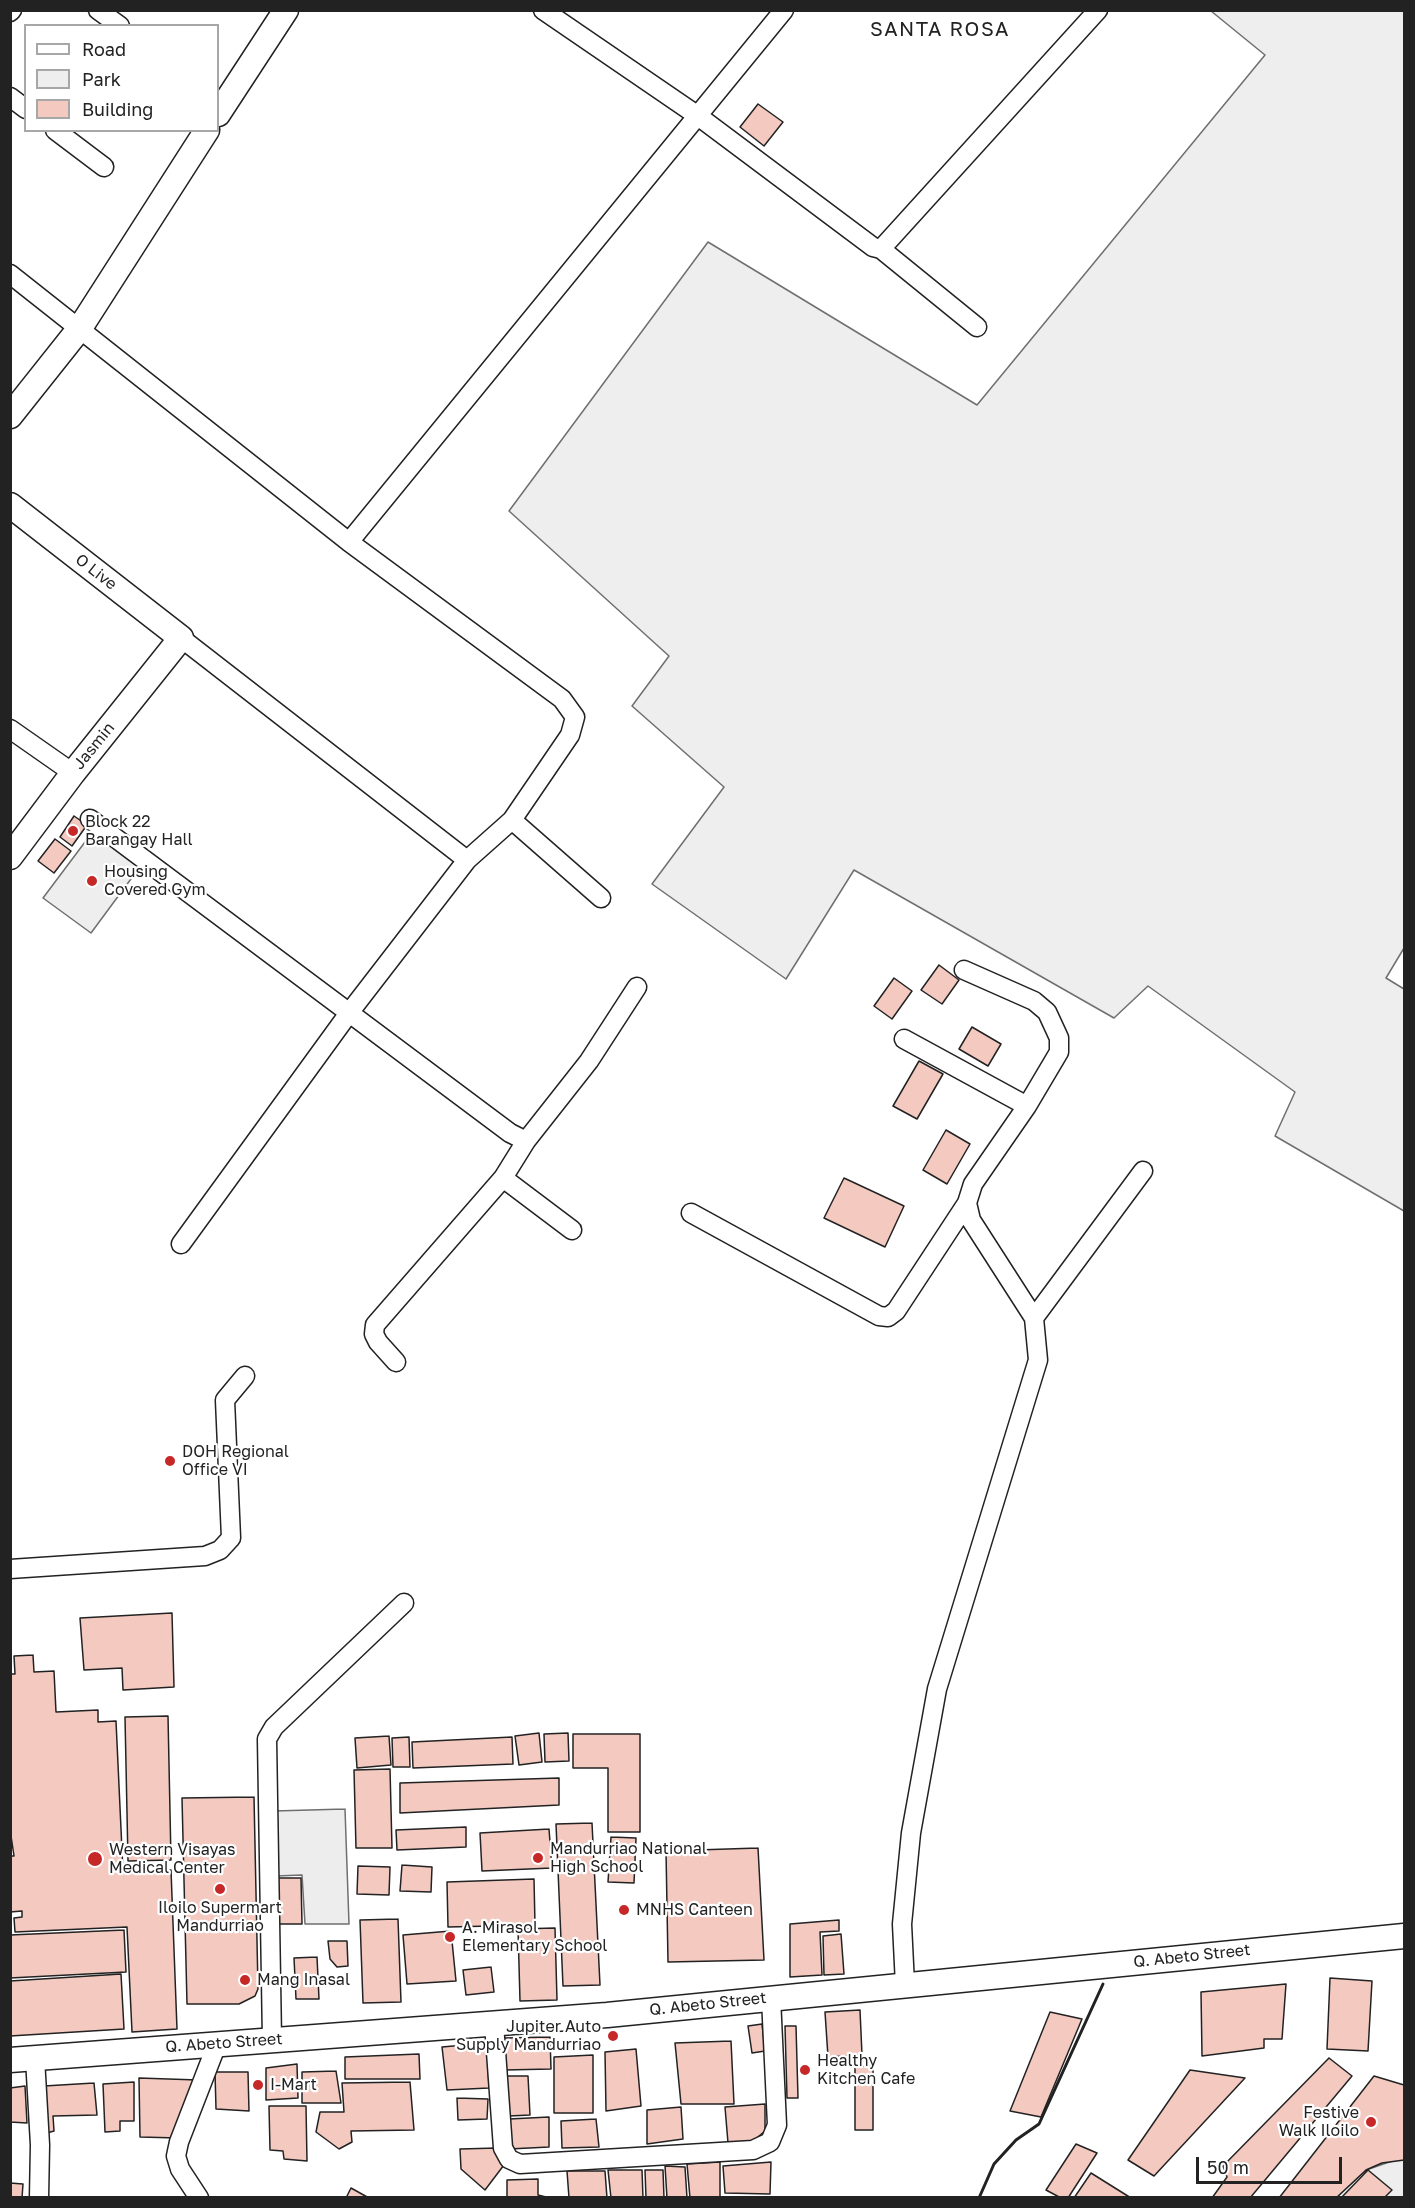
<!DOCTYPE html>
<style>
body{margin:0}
#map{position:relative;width:1415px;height:2208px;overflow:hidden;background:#fff;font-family:"Golos Text",sans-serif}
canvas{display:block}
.frame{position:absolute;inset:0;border:12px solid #222;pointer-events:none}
.legend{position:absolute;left:24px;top:24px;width:195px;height:108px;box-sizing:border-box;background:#fff;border:2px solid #a7a7a7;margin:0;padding:8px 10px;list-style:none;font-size:18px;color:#222}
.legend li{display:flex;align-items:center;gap:12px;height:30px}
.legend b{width:30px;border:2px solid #a7a7a7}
.scale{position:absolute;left:1196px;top:2157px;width:146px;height:27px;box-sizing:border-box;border:3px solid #222;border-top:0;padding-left:8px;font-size:18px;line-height:21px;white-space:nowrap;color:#222;-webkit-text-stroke:4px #fff;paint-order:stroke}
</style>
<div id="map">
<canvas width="1415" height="2208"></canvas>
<div class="frame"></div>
<ul class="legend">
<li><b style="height:8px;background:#fff"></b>Road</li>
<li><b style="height:16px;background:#eee"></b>Park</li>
<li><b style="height:16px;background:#f3c9c0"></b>Building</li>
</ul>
<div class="scale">50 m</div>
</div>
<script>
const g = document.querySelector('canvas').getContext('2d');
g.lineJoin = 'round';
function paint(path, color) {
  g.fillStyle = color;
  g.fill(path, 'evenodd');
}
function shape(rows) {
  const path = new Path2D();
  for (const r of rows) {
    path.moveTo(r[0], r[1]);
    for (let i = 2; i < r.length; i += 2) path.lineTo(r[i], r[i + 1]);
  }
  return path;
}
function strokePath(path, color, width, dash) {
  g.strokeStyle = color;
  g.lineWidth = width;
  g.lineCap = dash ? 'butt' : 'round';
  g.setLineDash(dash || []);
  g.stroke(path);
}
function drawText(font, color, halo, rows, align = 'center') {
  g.font = font + ' "Golos Text",sans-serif';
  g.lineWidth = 4.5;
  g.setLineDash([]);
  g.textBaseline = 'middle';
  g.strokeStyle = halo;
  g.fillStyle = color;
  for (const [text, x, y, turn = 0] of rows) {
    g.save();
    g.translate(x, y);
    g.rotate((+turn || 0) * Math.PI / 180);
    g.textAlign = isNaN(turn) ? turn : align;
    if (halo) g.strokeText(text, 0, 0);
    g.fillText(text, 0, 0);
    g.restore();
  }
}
const green = shape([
 [1211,11,1404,11,1404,948,1386,978,1404,989,1404,1211,1275,1136,1295,1092,1148,986,1114,1018,854,870,786,979,652,884,724,787,632,706,669,656,509,511,708,242,977,405,1265,55,1211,11],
 [94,830,142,864,91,933,43,898,94,830],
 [1398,2159,1404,2160,1404,2197,1336,2198,1366,2170,1398,2159]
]);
paint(green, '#eee');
strokePath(green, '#6f6f6f', 1.5);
const parking = shape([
 [345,1809,349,1924,305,1924,302,1875,276,1876,274,1811,345,1809]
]);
paint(parking, '#ededed');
strokePath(parking, '#6f6f6f', 1.5);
const building = shape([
 [758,104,783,122,764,146,740,127,758,104],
 [74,816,87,825,72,846,60,837,74,816],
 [55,839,71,851,54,873,38,861,55,839],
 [939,965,959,980,942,1004,921,990,939,965],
 [894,978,912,991,892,1019,874,1006,894,978],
 [972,1027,1001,1044,988,1066,959,1049,972,1027],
 [919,1061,943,1074,917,1119,893,1106,919,1061],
 [946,1130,970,1144,947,1184,923,1170,946,1130],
 [844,1178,904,1206,885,1247,824,1218,844,1178],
 [172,1613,174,1687,123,1690,122,1668,84,1670,80,1618,172,1613],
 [33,1655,34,1672,54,1671,56,1712,98,1710,98,1722,116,1721,123,1872,171,1870,177,2029,132,2032,127,1927,15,1932,14,1918,22,1917,22,1911,10,1912,10,1856,14,1856,10,1829,10,1674,15,1674,14,1656,33,1655],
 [168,1716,171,1860,128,1861,125,1717,168,1716],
 [539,1733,542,1762,519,1765,515,1736,539,1733],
 [568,1733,569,1761,545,1762,544,1734,568,1733],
 [573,1734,640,1734,640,1832,608,1832,608,1768,573,1768,573,1734],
 [389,1736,391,1765,357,1768,355,1738,389,1736],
 [409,1737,410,1767,393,1767,392,1738,409,1737],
 [512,1737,513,1764,413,1768,412,1742,512,1737],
 [390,1769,392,1848,356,1848,354,1770,390,1769],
 [559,1778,559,1805,400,1813,400,1783,559,1778],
 [254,1797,258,1989,255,1996,239,2004,187,2004,182,1798,254,1797],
 [592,1823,600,1985,563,1986,556,1824,592,1823],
 [466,1827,466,1847,397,1850,396,1830,466,1827],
 [549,1829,552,1868,482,1871,480,1833,549,1829],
 [611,1837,636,1838,634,1883,608,1882,611,1837],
 [758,1848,764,1960,668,1962,666,1851,758,1848],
 [402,1865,432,1867,431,1892,400,1891,402,1865],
 [358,1866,390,1867,389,1895,357,1894,358,1866],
 [277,1878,301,1878,302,1924,278,1924,277,1878],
 [534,1879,535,1925,448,1927,447,1882,534,1879],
 [398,1919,401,2002,363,2003,360,1920,398,1919],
 [839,1920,839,1931,820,1932,822,1975,790,1977,790,1924,839,1920],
 [555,1928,557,2000,520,2001,518,1929,555,1928],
 [124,1930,126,1972,10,1978,10,1935,124,1930],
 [451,1931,456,1981,407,1984,403,1935,451,1931],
 [841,1934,844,1974,824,1975,823,1936,841,1934],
 [328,1941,347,1941,348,1966,337,1967,330,1959,328,1941],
 [317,1957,319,1999,296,1999,294,1958,317,1957],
 [491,1967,494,1992,466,1995,463,1970,491,1967],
 [121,1974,124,2029,10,2036,10,1981,121,1974],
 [1330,1978,1372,1981,1368,2051,1327,2049,1330,1978],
 [1286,1984,1282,2039,1264,2039,1264,2048,1202,2056,1201,1992,1286,1984],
 [860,2010,862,2055,828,2057,825,2012,860,2010],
 [1050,2012,1082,2019,1041,2117,1010,2111,1050,2012],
 [762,2024,765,2051,752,2053,748,2026,762,2024],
 [785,2026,796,2026,798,2098,787,2098,785,2026],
 [550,2037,551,2069,504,2070,504,2038,550,2037],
 [731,2041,734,2104,681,2104,675,2043,731,2041],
 [487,2043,489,2088,447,2090,442,2047,487,2043],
 [636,2049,641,2106,606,2111,605,2052,636,2049],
 [419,2054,420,2079,345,2079,345,2057,419,2054],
 [593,2055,593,2113,554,2113,554,2057,593,2055],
 [1329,2058,1352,2076,1250,2198,1212,2198,1227,2177,1223,2166,1329,2058],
 [297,2064,298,2098,266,2100,266,2068,297,2064],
 [873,2065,873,2130,855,2130,855,2067,873,2065],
 [1190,2070,1245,2078,1154,2176,1128,2160,1190,2070],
 [336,2071,341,2103,302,2103,302,2072,336,2071],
 [215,2072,248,2072,249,2111,216,2109,215,2072],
 [507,2076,528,2076,530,2115,509,2116,507,2076],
 [1374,2076,1404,2085,1404,2160,1382,2163,1366,2170,1336,2198,1279,2198,1374,2076],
 [139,2078,198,2080,178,2138,140,2137,139,2078],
 [134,2082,134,2121,120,2121,120,2131,105,2132,103,2084,134,2082],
 [410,2082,414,2130,351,2131,352,2142,339,2149,316,2132,320,2112,344,2112,342,2083,410,2082],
 [94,2083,97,2115,53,2116,54,2131,47,2133,44,2086,94,2083],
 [25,2086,27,2123,10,2122,10,2088,25,2086],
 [457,2098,488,2099,487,2119,458,2120,457,2098],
 [765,2104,765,2131,752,2142,728,2143,725,2107,765,2104],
 [269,2106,306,2106,307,2161,284,2159,283,2151,270,2150,269,2106],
 [681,2107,683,2139,647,2144,647,2110,681,2107],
 [549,2117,549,2147,509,2149,509,2119,549,2117],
 [596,2119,599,2147,562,2148,561,2121,596,2119],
 [1076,2144,1097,2153,1068,2198,1061,2198,1046,2190,1076,2144],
 [497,2148,507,2161,485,2190,461,2169,460,2149,497,2148],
 [720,2162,720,2198,690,2198,687,2164,720,2162],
 [771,2162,770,2194,725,2193,723,2166,771,2162],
 [665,2166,685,2167,687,2198,667,2198,665,2166],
 [608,2170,642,2170,643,2198,611,2198,608,2170],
 [645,2170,663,2170,664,2198,646,2198,645,2170],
 [1368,2170,1392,2190,1384,2198,1341,2198,1368,2170],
 [567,2171,605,2171,607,2198,569,2198,567,2171],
 [1091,2173,1131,2198,1074,2198,1091,2173],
 [538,2179,538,2195,550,2198,507,2198,507,2180,538,2179],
 [10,2183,23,2184,22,2198,10,2198,10,2183],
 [351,2188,369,2198,346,2198,351,2188]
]);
paint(building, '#f3c9c0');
strokePath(building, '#222', 1.5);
const street = shape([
 [98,10,120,26],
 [543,10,698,116,873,247,881,249,1098,10],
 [10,12,12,10],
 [10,97,26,109],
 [55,130,104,167],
 [881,249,977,327],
 [10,274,349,542,562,699,575,717,570,735,512,820,467,860,349,1013,181,1244],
 [349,542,784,10],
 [181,638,467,860],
 [10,729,73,773],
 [90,819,510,1133,526,1141,503,1178,375,1325,374,1334,378,1342,396,1362],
 [512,820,601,898],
 [904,1039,1027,1106],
 [526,1141,589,1061,637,987],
 [503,1178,572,1230],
 [691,1213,879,1316,888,1317,896,1311,967,1203],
 [1034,1318,1143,1171],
 [10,1569,205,1556,220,1550,231,1538,225,1400,245,1376],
 [905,1985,902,1924,911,1833,937,1689,1038,1360,1034,1318,971,1220,967,1203,973,1184,1027,1106,1059,1052,1059,1038,1047,1012,1034,1001,964,970],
 [494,2024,503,2148,509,2159,520,2164,753,2150,770,2142,777,2125,771,1998],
 [272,2040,267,1739,274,1727,404,1603],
 [35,2058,40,2145,39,2198],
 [199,2198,180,2169,176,2156,179,2142,217,2044]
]);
const secondary = shape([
 [218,114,286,10],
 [10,416,80,328,207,130],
 [10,505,181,638,73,773,10,857],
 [10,2060,607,2015,1404,1936]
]);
strokePath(street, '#222', 21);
strokePath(secondary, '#222', 27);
strokePath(street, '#fff', 18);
strokePath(secondary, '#fff', 24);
strokePath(shape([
 [979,2198,994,2164,1016,2140,1039,2124,1103,1984]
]), '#222', 3);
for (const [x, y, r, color] of [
 [73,831,6,"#c62828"],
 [92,881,6,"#c62828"],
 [170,1461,6,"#c62828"],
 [538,1858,6,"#c62828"],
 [95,1859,8,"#c62828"],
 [220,1889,6,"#c62828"],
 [624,1910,6,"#c62828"],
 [450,1937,6,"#c62828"],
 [245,1980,6,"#c62828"],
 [613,2036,6,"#c62828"],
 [805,2070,6,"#c62828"],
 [258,2085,6,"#c62828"],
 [1371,2122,6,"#c62828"]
]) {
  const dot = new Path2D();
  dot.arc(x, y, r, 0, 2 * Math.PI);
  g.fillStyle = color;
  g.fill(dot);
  strokePath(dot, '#fff', 2);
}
drawText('16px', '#222', '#fff', [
 ["O Live",96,572,38],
 ["Jasmin",94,746,-51],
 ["Q. Abeto Street",1192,1956,-6],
 ["Q. Abeto Street",708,2004,-6],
 ["Q. Abeto Street",224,2043,-4]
]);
drawText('16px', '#222', '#fff', [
 ["Block 22",85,822],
 ["Barangay Hall",85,840],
 ["Housing",104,872],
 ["Covered Gym",104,890],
 ["DOH Regional",182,1452],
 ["Office VI",182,1470],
 ["Mandurriao National",550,1849],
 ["High School",550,1867],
 ["Western Visayas",109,1850],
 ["Medical Center",109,1868],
 ["Iloilo Supermart",220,1908,"center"],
 ["Mandurriao",220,1926,"center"],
 ["MNHS Canteen",636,1910],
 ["A. Mirasol",462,1928],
 ["Elementary School",462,1946],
 ["Mang Inasal",257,1980],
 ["Jupiter Auto",601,2027,"right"],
 ["Supply Mandurriao",601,2045,"right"],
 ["Healthy",817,2061],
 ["Kitchen Cafe",817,2079],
 ["I-Mart",270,2085],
 ["Festive",1359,2113,"right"],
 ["Walk Iloilo",1359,2131,"right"]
], 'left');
g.letterSpacing = '1.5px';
drawText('20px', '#222', '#fff', [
 ["SANTA ROSA",940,30]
]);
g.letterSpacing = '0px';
</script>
